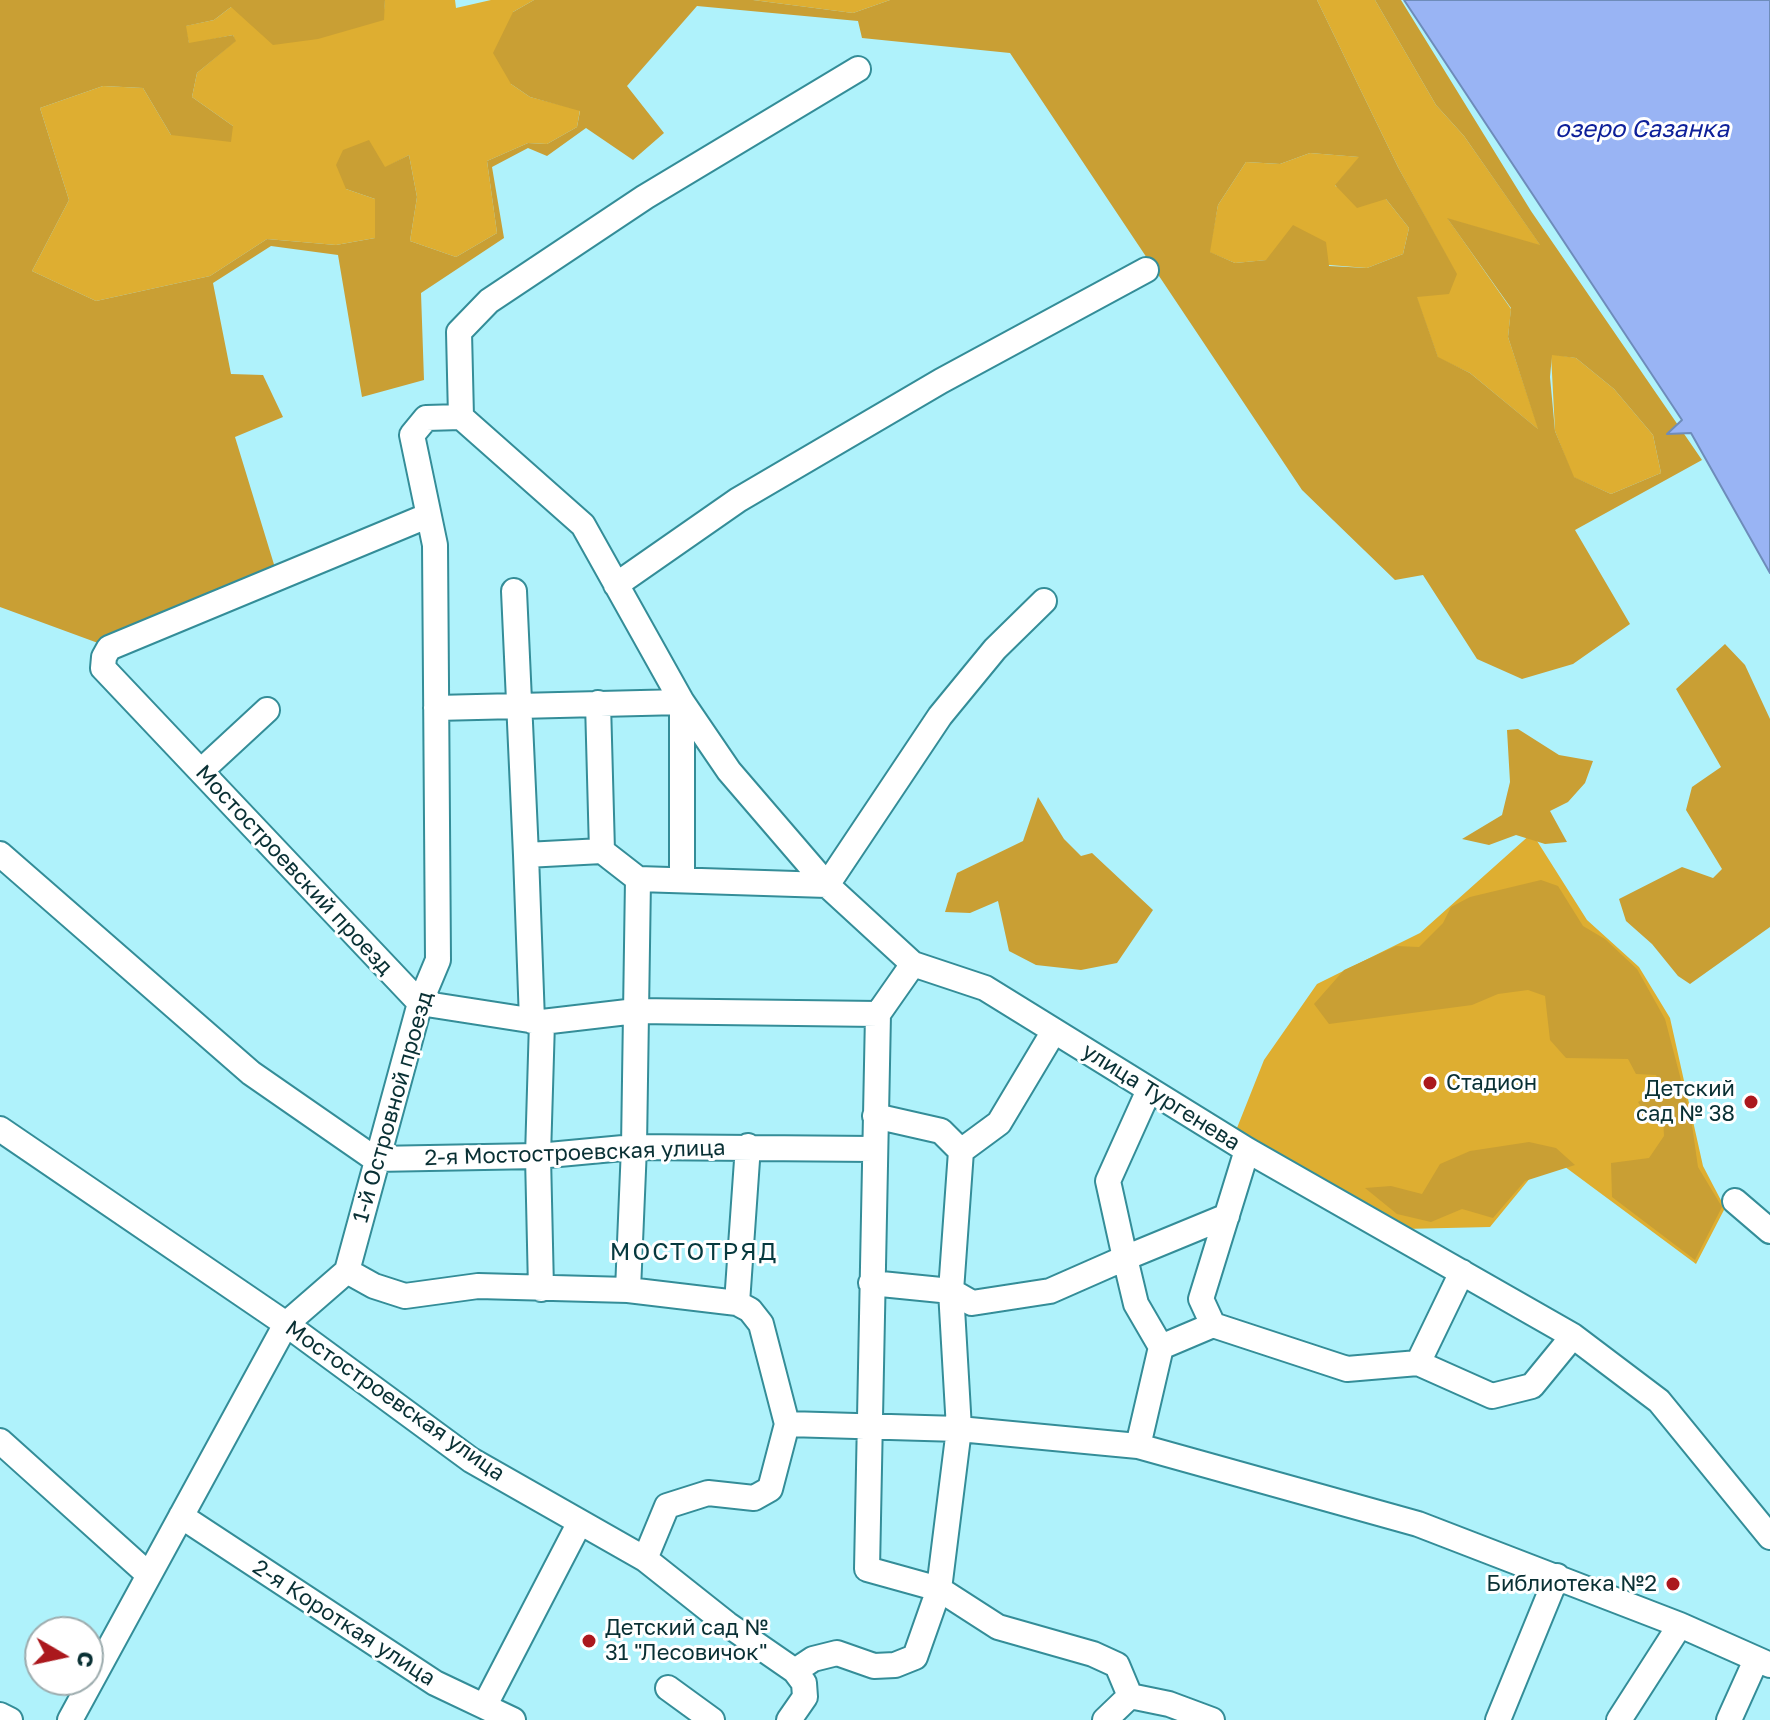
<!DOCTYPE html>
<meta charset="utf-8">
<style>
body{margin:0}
#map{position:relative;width:1770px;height:1720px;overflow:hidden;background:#aff2fb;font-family:"Golos Text",sans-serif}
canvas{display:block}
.north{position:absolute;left:24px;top:1616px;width:80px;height:80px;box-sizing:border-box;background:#fff;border:2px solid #9dacae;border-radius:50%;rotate:99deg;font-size:22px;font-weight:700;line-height:32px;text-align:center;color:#093034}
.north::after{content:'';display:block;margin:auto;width:28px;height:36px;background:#ab181d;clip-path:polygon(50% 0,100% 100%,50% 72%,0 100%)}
</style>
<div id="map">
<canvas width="1770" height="1720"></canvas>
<div class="north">С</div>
</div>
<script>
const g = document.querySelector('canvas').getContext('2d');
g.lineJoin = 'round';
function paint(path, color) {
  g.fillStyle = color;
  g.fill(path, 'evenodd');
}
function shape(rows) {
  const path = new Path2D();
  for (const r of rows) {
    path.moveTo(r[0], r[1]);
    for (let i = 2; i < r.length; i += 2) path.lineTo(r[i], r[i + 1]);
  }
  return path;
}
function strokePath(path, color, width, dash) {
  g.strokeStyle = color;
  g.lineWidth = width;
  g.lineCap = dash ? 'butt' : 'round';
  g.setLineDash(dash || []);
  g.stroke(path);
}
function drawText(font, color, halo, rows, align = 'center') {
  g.font = font + ' "Golos Text",sans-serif';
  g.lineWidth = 6;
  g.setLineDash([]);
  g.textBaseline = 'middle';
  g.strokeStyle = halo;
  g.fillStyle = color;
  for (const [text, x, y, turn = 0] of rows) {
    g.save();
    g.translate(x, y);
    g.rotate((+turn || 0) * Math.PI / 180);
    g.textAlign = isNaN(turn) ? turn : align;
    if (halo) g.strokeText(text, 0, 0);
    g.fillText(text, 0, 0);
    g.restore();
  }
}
paint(shape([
 [385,0,455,0,456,8,491,0,534,0,513,12,511,84,530,97,580,110,577,127,547,144,528,143,487,161,497,233,456,257,410,241,417,197,409,155,346,189,375,199,375,238,336,245,267,239,210,276,96,301,32,271,69,200,40,108,103,86,143,88,171,135,233,126,192,97,197,73,235,41,233,35,189,44,185,26,214,20,231,7,383,20],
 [753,0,890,0,853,13],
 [1317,0,1375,0,1436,105,1464,136,1541,246,1448,219,1511,309,1508,337,1539,430,1470,373,1438,358,1416,296,1456,274,1398,167],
 [1310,153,1360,157,1335,186,1386,199,1409,228,1403,254,1367,268,1267,260,1235,263,1209,252,1218,205,1246,162,1280,164],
 [1551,354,1576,358,1614,389,1653,435,1661,473,1611,494,1573,477,1555,431],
 [1532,833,1587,920,1639,967,1670,1018,1703,1166,1725,1208,1696,1264,1549,1155,1490,1227,1404,1229,1235,1133,1264,1060,1317,984,1420,933]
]), '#deae31');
paint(shape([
 [0,0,385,0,384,20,318,39,273,45,231,7,214,20,186,26,189,43,233,35,236,41,197,73,192,97,233,126,231,142,171,135,143,88,103,86,40,108,69,200,32,271,96,301,210,276,267,239,336,245,375,238,375,199,346,189,336,165,343,150,369,140,385,167,409,155,417,197,410,241,456,257,497,233,487,161,528,143,547,144,577,127,580,111,530,97,511,84,493,53,513,12,534,0,753,0,853,13,890,0,1317,0,1398,167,1457,274,1449,294,1417,297,1438,357,1470,373,1538,429,1508,337,1511,308,1447,218,1540,245,1464,136,1436,105,1375,0,1401,0,1531,211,1702,460,1575,530,1630,624,1573,664,1522,679,1477,659,1423,575,1395,580,1302,490,1010,53,862,38,858,21,697,6,627,86,664,133,633,160,586,128,547,156,528,148,492,167,504,238,421,293,424,380,362,397,338,255,271,246,213,283,231,374,263,375,283,417,235,437,276,571,98,643,0,607],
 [1310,153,1359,157,1335,185,1357,208,1386,199,1409,228,1403,254,1367,268,1329,266,1326,242,1293,225,1266,260,1235,263,1210,252,1218,205,1246,162,1280,164],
 [1552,355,1576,358,1614,389,1653,435,1661,473,1611,494,1574,477,1555,431,1550,377],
 [1725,644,1745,665,1770,719,1770,927,1690,984,1678,976,1652,944,1626,921,1619,899,1682,867,1713,878,1722,869,1686,810,1692,787,1721,767,1676,689],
 [1518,729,1559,755,1593,761,1585,783,1568,802,1550,811,1567,842,1545,844,1516,835,1489,845,1462,839,1502,815,1510,782,1507,730],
 [1038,797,1064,839,1081,856,1092,853,1153,910,1117,963,1081,970,1036,965,1009,951,998,901,970,913,945,912,957,873,1023,841],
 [1541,880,1558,886,1583,926,1605,939,1637,969,1665,1019,1691,1118,1698,1167,1722,1207,1695,1260,1612,1197,1611,1163,1649,1158,1664,1136,1663,1117,1647,1116,1638,1102,1662,1089,1656,1075,1636,1074,1628,1059,1566,1058,1550,1040,1545,996,1528,990,1498,994,1472,1005,1329,1024,1314,1004,1344,970,1396,946,1419,947,1443,923,1451,907,1470,897],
 [1529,1142,1556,1148,1575,1165,1525,1181,1493,1218,1462,1209,1431,1222,1397,1214,1365,1188,1391,1186,1422,1194,1440,1164,1470,1151]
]), '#c99f34');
const water = shape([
 [1404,0,1770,0,1770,573,1691,433,1667,434,1682,420,1404,0]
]);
paint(water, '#99b4f4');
strokePath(water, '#6e8cba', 2);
const minor = shape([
 [461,417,459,332,489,301,645,197,858,69],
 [427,516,109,648,104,657,103,668,420,1003,542,1022,636,1011,878,1014],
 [616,585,738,500,941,381,1146,270],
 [514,591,526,855,602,851],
 [598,703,602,851,638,879],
 [436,708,682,702,682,880],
 [201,771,267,710],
 [0,854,251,1073,375,1159,538,1156,634,1147,874,1149],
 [526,855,532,1021],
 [875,1116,941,1131,961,1151,951,1291,959,1429,939,1589,998,1627,1093,1654,1117,1665,1130,1696],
 [0,1129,286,1324,471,1460,645,1559,667,1506,708,1493,754,1498,770,1489,787,1424],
 [961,1151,999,1123,1054,1031],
 [1735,1201,1770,1231],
 [347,1271,374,1286,405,1296,478,1286,628,1290,737,1303,750,1310,761,1324,787,1424,959,1429,1138,1446,1418,1524,1680,1625,1770,1665],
 [871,1283,951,1291,972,1303,1050,1291,1125,1258,1108,1181,1149,1090],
 [541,1289,538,1156,542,1022],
 [628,1290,634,1147,638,879,827,885,940,716,995,649,1044,601],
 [737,1303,748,1146],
 [1213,1325,1201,1299,1247,1150],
 [1161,1347,1136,1304,1125,1258,1227,1216],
 [1418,1363,1492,1396,1532,1386,1573,1336],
 [0,1441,149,1575],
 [1138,1446,1161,1347,1213,1325,1347,1369,1418,1363,1462,1272],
 [181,1516,435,1683,513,1720],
 [645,1559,727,1624,795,1671],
 [668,1688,712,1720],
 [485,1705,580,1522],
 [0,1715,10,1720],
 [70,1720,286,1324,347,1271,420,1003,438,960,435,545,412,435,426,418,461,417,583,525,682,702,729,771,827,885,913,964],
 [789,1720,805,1697,804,1683,795,1671,813,1659,837,1653,874,1666,895,1665,915,1657,939,1589,867,1569,878,1014,913,964,985,988,1247,1150,1573,1336,1659,1401,1770,1537],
 [1105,1720,1130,1696,1169,1704,1212,1720],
 [1498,1720,1557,1576],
 [1619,1720,1680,1625],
 [1729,1720,1756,1660]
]);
strokePath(minor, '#348d98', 28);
strokePath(minor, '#fff', 24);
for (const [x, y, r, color] of [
 [1430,1083,8,"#ab181d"],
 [1751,1102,8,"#ab181d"],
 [1673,1584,8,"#ab181d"],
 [589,1641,8,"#ab181d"]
]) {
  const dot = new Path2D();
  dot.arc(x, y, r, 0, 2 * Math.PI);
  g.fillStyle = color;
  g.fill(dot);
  strokePath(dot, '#fff', 3);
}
drawText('22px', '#093034', '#fff', [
 ["Мостостроевский проезд",294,870,47],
 ["улица Тургенева",1161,1097,32],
 ["1-й Островной проезд",393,1107,-74],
 ["2-я Мостостроевская улица",575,1153,-2],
 ["Мостостроевская улица",395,1401,35],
 ["2-я Короткая улица",344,1623,33]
]);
drawText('22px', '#093034', '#fff', [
 ["Стадион",1446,1083],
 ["Детский",1735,1089,"right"],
 ["сад № 38",1735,1114,"right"],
 ["Библиотека №2",1657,1584,"right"],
 ["Детский сад №",605,1628],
 ["31 \"Лесовичок\"",605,1653]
], 'left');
drawText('italic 24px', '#0e209a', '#fff', [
 ["озеро Сазанка",1642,129]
]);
g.letterSpacing = '2px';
drawText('24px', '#06393e', '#fff', [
 ["МОСТОТРЯД",694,1252]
]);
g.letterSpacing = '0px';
</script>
